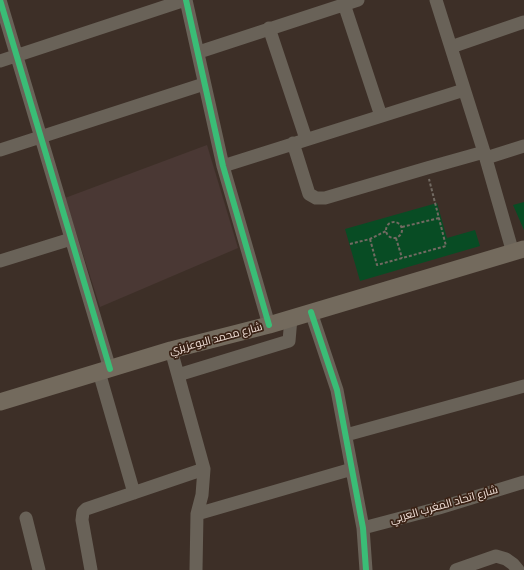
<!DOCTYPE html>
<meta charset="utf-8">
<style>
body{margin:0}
canvas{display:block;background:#3d2f27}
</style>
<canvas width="524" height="570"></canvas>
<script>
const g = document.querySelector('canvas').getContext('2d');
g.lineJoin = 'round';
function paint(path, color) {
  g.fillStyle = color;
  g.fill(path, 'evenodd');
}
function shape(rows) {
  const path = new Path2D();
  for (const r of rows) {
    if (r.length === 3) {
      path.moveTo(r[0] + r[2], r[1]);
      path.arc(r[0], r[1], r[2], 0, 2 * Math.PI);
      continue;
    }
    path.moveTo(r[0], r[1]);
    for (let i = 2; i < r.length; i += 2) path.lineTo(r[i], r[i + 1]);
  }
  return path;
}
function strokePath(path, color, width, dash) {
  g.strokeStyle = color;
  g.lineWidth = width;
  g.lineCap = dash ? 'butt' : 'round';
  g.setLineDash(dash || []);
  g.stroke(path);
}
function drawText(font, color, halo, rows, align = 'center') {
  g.font = font + ' Merriweather,Cairo,serif';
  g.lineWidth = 3.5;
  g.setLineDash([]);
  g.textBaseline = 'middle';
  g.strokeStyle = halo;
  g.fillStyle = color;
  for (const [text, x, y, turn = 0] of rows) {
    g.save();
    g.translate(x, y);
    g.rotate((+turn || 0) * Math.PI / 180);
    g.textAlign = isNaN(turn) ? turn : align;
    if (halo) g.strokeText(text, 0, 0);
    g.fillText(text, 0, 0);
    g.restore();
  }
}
paint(shape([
 [207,145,238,248,100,307,65,198]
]), '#4a3834');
paint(shape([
 [524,202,524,230,513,205],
 [437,203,447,238,475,230,480,246,360,281,345,229]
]), '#084c24');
strokePath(shape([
 [394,230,8],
 [402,227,439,218],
 [396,238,402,258],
 [370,239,377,265,446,246,429,179],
 [350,244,370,239,386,231]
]), '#726a62', 2, [3, 2]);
strokePath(shape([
 [0,0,110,369],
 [186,0,223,166,269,325],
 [436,0,484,152,513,253],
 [344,4,381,116],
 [269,28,306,139],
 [451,47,524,22],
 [199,52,358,0],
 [0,61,185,0],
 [293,143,309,194,316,198,325,198,427,168,484,152],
 [0,150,204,84],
 [486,158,524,146],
 [223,166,464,90],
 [0,261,71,239],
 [311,312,337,390,363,528,366,570],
 [171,350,204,469,202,495,197,514,196,570],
 [99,372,134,493],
 [178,375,289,341,291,318],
 [346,435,524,386],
 [197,514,352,469],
 [26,518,39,570],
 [363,528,439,508,524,482],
 [91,570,82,520,83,512,86,509,204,469],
 [456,570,496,556,506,559,513,564,518,570]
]), '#696258', 13);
strokePath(shape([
 [0,402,171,350,269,325,524,249]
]), '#736a5d', 17);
strokePath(shape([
 [0,0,110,369],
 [186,0,223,166,269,325],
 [311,312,337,390,363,528,366,570]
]), '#3abd76', 6);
drawText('11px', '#f4e3db', '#3a2215', [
 ["شارع محمد البوعزيزي",216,339,-15],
 ["شارع اتحاد المغرب العربي",444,505,-16]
]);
</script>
